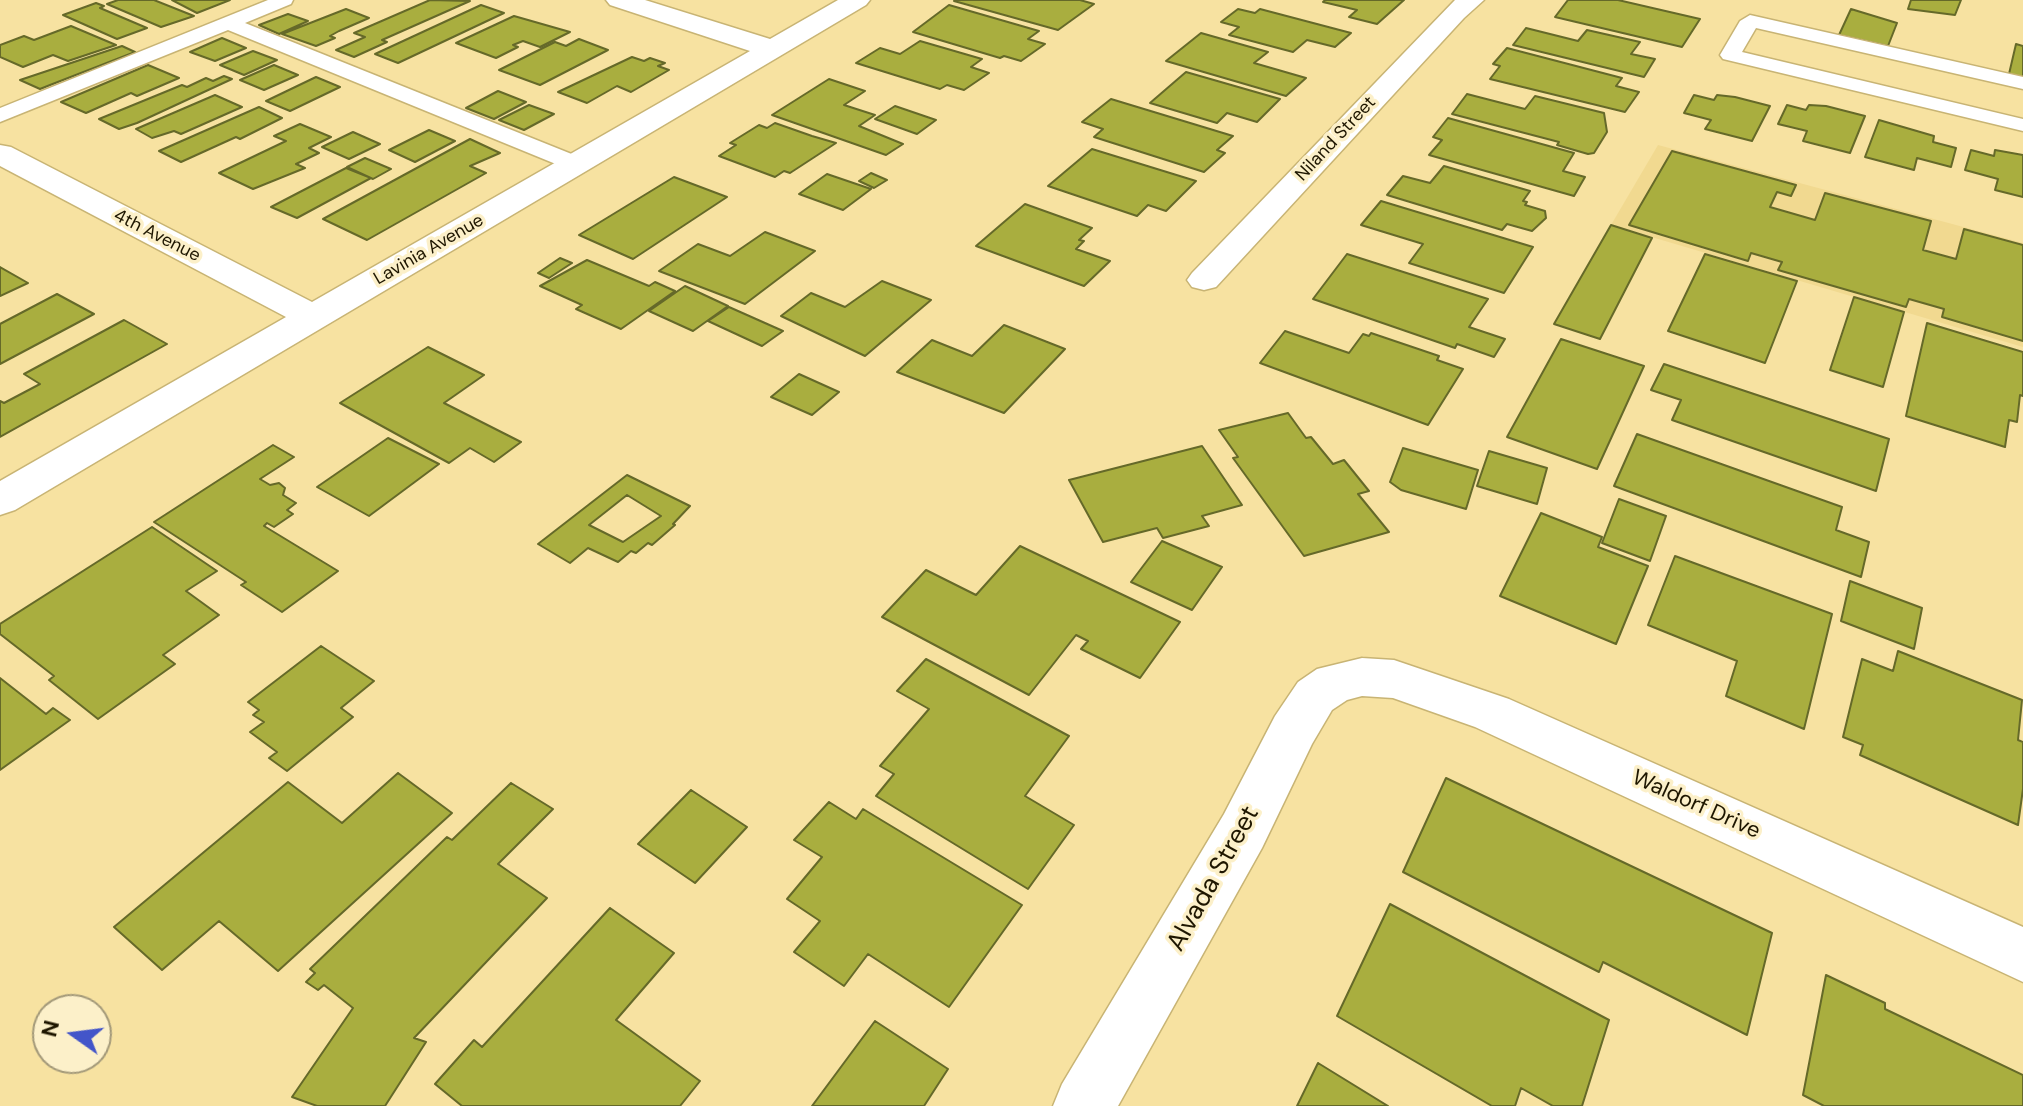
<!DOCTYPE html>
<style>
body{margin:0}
#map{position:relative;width:2023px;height:1106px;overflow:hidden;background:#f7e2a1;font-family:"DM Sans",sans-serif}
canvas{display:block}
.north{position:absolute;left:32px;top:994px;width:80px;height:80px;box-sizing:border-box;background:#fcf0c9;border:2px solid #a39979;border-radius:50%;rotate:284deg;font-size:22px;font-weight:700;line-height:32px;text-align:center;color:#1e1600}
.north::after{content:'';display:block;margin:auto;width:28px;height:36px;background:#4355c9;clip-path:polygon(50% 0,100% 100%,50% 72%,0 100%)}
</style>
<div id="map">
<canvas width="2023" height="1106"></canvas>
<div class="north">N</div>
</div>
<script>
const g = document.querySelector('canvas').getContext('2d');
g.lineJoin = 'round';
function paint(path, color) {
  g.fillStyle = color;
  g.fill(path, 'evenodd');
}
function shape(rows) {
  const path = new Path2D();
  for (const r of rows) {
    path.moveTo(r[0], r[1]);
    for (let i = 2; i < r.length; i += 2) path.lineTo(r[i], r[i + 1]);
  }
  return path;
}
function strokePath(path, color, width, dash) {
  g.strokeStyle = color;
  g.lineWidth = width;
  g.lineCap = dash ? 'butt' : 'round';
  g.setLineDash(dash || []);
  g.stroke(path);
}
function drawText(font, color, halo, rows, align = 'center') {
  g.font = font + ' "DM Sans",sans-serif';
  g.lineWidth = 7;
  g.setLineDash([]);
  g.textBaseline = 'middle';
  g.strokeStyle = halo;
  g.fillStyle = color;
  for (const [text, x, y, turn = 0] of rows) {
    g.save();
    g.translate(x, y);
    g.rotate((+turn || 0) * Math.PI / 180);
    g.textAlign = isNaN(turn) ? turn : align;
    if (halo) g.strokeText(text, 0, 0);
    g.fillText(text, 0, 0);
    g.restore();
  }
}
paint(shape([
 [1658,145,2023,243,2023,347,1611,225]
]), '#f1d990');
const building = shape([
 [118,0,154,0,194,16,161,27,107,4,118,0],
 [172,0,230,0,197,13,172,0],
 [430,0,470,1,382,40,387,42,354,57,336,50,365,37,354,33,430,0],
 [956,0,1080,0,1094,4,1058,30,954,1,956,0],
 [1325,0,1404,0,1377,24,1349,17,1357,10,1323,2,1325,0],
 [1568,0,1618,0,1700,19,1682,47,1555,17,1568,0],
 [1911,0,1961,0,1955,15,1908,9,1911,0],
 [96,3,104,6,100,8,147,28,117,39,63,15,96,3],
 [481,5,504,13,398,63,375,54,481,5],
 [949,5,1039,31,1028,39,1045,44,1021,61,1004,56,1000,58,913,32,949,5],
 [346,9,369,18,339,31,330,36,335,38,316,46,282,34,346,9],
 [1238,9,1255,13,1260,9,1351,33,1335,47,1307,40,1293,52,1229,35,1239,27,1221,22,1238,9],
 [1851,9,1897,23,1888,46,1839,35,1851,9],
 [288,14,308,21,279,34,259,25,288,14],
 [514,16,570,32,540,47,523,41,513,45,518,47,496,58,456,43,514,16],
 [71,26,116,45,68,61,53,55,23,67,0,57,0,45,24,36,34,40,71,26],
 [1526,28,1578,41,1587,30,1640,42,1631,54,1655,59,1644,77,1513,45,1526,28],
 [1201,33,1268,52,1254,63,1306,78,1286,96,1166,61,1201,33],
 [222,38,246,48,215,61,190,52,222,38],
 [579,39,608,50,540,85,499,70,555,42,566,46,579,39],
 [920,41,982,59,971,67,989,73,964,90,947,85,940,89,856,63,880,48,900,54,920,41],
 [2016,44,2023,46,2023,77,2009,74,2016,44],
 [122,46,135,52,50,85,40,89,20,80,122,46],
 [1507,48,1622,78,1616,86,1639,92,1625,112,1490,79,1500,66,1493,64,1507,48],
 [253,51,277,60,244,75,220,65,253,51],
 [632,57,644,61,650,58,665,63,658,66,669,70,631,92,617,86,587,103,558,92,632,57],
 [148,65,179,78,137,96,131,93,86,113,61,102,148,65],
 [274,65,298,75,264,90,240,80,274,65],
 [1186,72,1280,99,1257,122,1227,113,1217,123,1150,103,1186,72],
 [224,76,232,79,137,123,119,129,99,119,182,85,187,87,206,78,213,81,224,76],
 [316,77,340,87,290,111,266,101,316,77],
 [829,79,865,91,844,105,875,115,859,126,903,144,886,155,772,115,829,79],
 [498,91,526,102,494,119,466,108,498,91],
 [1467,94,1525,109,1535,96,1604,113,1607,132,1594,153,1588,154,1557,145,1559,142,1452,114,1467,94],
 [215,95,242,107,181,134,174,131,152,138,136,129,215,95],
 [1694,95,1714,100,1717,95,1735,97,1770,106,1752,141,1705,129,1711,120,1684,113,1694,95],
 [1111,99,1233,136,1217,150,1225,153,1204,172,1094,137,1103,129,1082,122,1111,99],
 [529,105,554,114,524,130,499,120,529,105],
 [1787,105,1806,110,1809,105,1826,106,1865,116,1850,153,1803,141,1807,131,1778,124,1787,105],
 [895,106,936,120,917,134,875,119,895,106],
 [259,107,282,118,240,139,236,137,181,162,159,151,259,107],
 [1448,118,1574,153,1563,171,1585,177,1574,196,1429,155,1442,140,1433,137,1448,118],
 [1879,120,1934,136,1933,142,1956,148,1951,167,1917,158,1914,170,1865,157,1879,120],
 [775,123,812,136,836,143,790,173,784,171,775,177,719,156,736,145,730,143,759,125,767,128,775,123],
 [300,124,331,137,309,148,319,153,296,164,305,168,253,189,219,173,286,141,274,136,300,124],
 [429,130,455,141,415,162,389,150,429,130],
 [353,132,380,144,349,159,322,147,353,132],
 [470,139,500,153,470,166,486,173,367,240,323,219,470,139],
 [1092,149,1196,181,1166,211,1148,205,1137,216,1048,186,1092,149],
 [1971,150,1994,156,1995,150,2023,155,2023,197,1995,190,1998,179,1965,170,1971,150],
 [1672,151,1796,185,1791,196,1777,192,1770,207,1815,220,1825,193,1931,221,1923,250,1956,259,1964,229,2023,245,2023,341,1942,317,1944,309,1909,299,1906,307,1778,270,1782,262,1751,253,1748,261,1629,225,1672,151],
 [365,158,391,169,373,179,347,167,365,158],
 [1444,166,1530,191,1523,201,1527,202,1525,205,1545,211,1546,218,1532,231,1507,224,1502,230,1387,195,1403,176,1430,183,1444,166],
 [346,168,371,178,297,218,271,207,346,168],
 [871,173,887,180,874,188,859,181,871,173],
 [827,174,871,189,843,210,799,194,827,174],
 [674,177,727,197,633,259,579,235,674,177],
 [1381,201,1533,247,1504,293,1409,263,1423,244,1361,225,1381,201],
 [1025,204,1092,228,1079,240,1084,241,1076,249,1110,261,1084,286,976,246,1025,204],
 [1611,225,1652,238,1600,339,1554,324,1611,225],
 [765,232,815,251,745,304,659,271,698,244,730,256,765,232],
 [1347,254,1488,299,1469,327,1505,339,1494,357,1457,344,1455,348,1313,299,1347,254],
 [1705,254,1797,281,1765,363,1668,331,1705,254],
 [560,258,572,263,549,278,538,273,560,258],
 [587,260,649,286,655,282,675,291,621,329,576,309,582,305,540,286,587,260],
 [0,267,28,283,0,296,0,267],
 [882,281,931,300,865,356,781,316,811,293,845,307,882,281],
 [685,286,728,306,693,331,649,311,685,286],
 [57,294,94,314,0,364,0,324,57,294],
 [1854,297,1904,312,1883,387,1830,370,1854,297],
 [729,307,783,331,762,346,708,321,729,307],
 [124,320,167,344,0,437,0,401,4,403,40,384,24,374,124,320],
 [1927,323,2023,352,2023,396,2020,395,2017,422,2009,420,2005,447,1906,416,1927,323],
 [1004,325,1065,349,1004,413,897,372,932,340,972,356,1004,325],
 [1285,331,1349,353,1363,334,1369,336,1371,333,1439,356,1437,360,1463,369,1428,425,1260,363,1285,331],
 [1561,339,1644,366,1597,469,1507,437,1561,339],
 [428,347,484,375,444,403,521,442,494,462,470,448,449,463,340,403,428,347],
 [1664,364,1889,439,1876,491,1672,420,1681,400,1651,390,1664,364],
 [799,374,839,392,812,415,771,397,799,374],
 [1288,413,1306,438,1311,437,1333,464,1344,460,1369,491,1358,494,1389,532,1304,556,1233,458,1238,457,1219,430,1288,413],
 [1637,434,1842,507,1836,530,1869,542,1861,577,1614,486,1637,434],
 [388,438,439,464,369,516,317,487,388,438],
 [273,445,294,457,260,479,270,485,279,483,285,488,283,495,296,503,287,510,293,514,274,527,267,523,264,526,338,571,282,612,241,585,246,582,154,522,273,445],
 [1202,446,1242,505,1202,516,1209,526,1163,538,1157,528,1103,542,1069,480,1202,446],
 [1403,448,1478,470,1466,509,1401,490,1390,482,1403,448],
 [1489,451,1547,468,1537,504,1477,486,1489,451],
 [627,475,690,506,673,524,675,525,652,545,648,543,636,553,631,551,618,562,588,548,570,563,538,544,627,475],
 [627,495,661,516,623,542,589,525,627,495],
 [1619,499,1666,516,1650,561,1602,543,1619,499],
 [1541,513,1602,537,1598,547,1648,566,1616,644,1500,596,1541,513],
 [152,527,217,571,186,591,219,615,163,655,175,664,98,719,49,680,54,676,0,634,0,624,152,527],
 [1162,541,1222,567,1192,610,1131,582,1162,541],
 [1020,546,1180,622,1140,678,1081,649,1088,641,1076,635,1029,695,882,617,926,570,976,595,1020,546],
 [1675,556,1832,614,1804,729,1726,696,1737,661,1648,625,1675,556],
 [1850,581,1922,608,1914,649,1841,621,1850,581],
 [321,646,374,681,341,708,353,717,287,771,269,758,277,752,250,732,264,722,253,715,259,710,248,702,321,646],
 [1898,651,2022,700,2018,740,2023,742,2023,789,2018,825,1860,755,1863,745,1843,737,1862,659,1893,671,1898,651],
 [926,659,1069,736,1025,796,1074,825,1028,889,876,796,894,774,880,766,929,709,897,691,926,659],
 [0,678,46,714,53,708,70,720,0,770,0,678],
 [398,773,452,813,278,971,219,921,162,970,114,927,288,782,342,823,398,773],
 [1446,778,1772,933,1747,1035,1603,962,1599,972,1403,872,1446,778],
 [511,783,553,809,498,864,547,898,414,1038,426,1042,385,1106,317,1106,292,1097,353,1008,324,985,318,990,306,982,315,973,310,969,447,837,452,840,511,783],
 [691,790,747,827,695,883,638,844,691,790],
 [829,802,856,819,863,809,1022,905,949,1007,868,954,844,986,794,952,820,921,787,899,822,857,794,840,829,802],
 [1390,904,1609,1020,1582,1106,1553,1106,1521,1088,1515,1106,1492,1106,1337,1016,1390,904],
 [610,908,674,953,616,1020,700,1081,680,1106,462,1106,435,1084,474,1040,482,1047,610,908],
 [1826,975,1885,1003,1885,1009,2023,1075,2023,1106,1824,1106,1803,1095,1826,975],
 [875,1021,948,1069,924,1106,812,1106,875,1021],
 [1318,1063,1388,1106,1297,1106,1318,1063]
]);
paint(building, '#a9ae3f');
strokePath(building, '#656929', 2);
const lane = shape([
 [268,0,293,0,291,4,245,23,584,159,587,164,584,169,576,171,568,169,228,30,0,122,0,108,268,0],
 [1750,15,2023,77,2023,89,1756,28,1742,52,2023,119,2023,131,1723,59,1720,55,1740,21,1750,15]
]);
const street = shape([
 [606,0,645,0,770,39,838,0,870,0,866,5,15,510,0,515,0,481,286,317,0,166,0,145,11,147,312,302,750,51,610,5,606,0],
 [1455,0,1484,0,1464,18,1216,287,1204,290,1192,287,1187,280,1192,273,1455,0],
 [1362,658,1394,660,1509,699,2023,927,2023,982,1475,727,1393,698,1362,696,1347,700,1332,710,1312,744,1262,848,1118,1106,1053,1106,1062,1084,1224,814,1275,716,1298,682,1317,669,1362,658]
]);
strokePath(lane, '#c8b474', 3);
strokePath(street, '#c8b474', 3);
paint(lane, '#fff');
paint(street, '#fff');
drawText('18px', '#1e1600', '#fcf0c9', [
 ["Niland Street",1336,139,-47],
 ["4th Avenue",157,236,27],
 ["Lavinia Avenue",429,250,-30]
]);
drawText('22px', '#1e1600', '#fcf0c9', [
 ["Waldorf Drive",1696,805,24]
]);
drawText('26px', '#1e1600', '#fcf0c9', [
 ["Alvada Street",1214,879,-61]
]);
</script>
